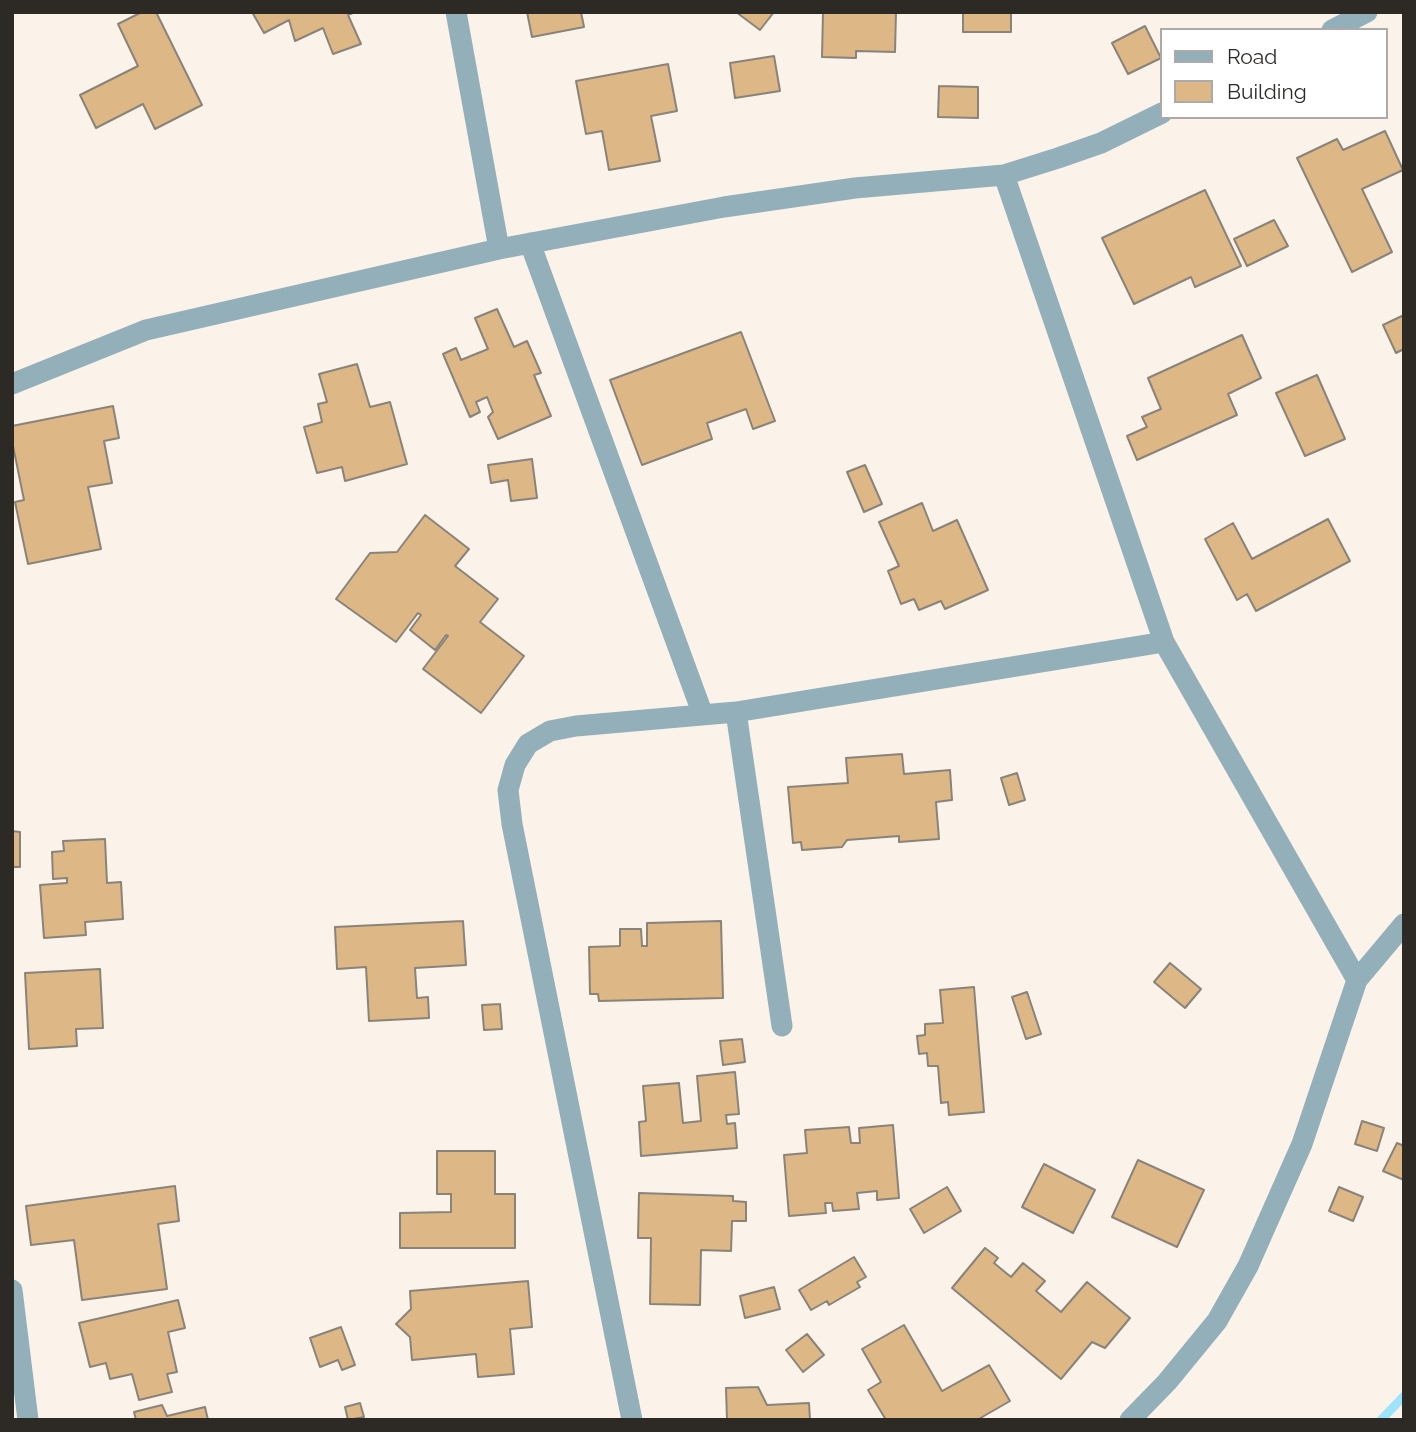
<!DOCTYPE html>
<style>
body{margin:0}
#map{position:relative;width:1416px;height:1432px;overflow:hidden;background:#fbf3e9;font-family:Raleway,sans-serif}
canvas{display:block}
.frame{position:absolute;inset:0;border:14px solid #2d2a26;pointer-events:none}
.legend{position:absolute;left:1160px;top:28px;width:228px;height:91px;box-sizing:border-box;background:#fff;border:2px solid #abaaa8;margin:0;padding:9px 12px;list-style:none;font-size:21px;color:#2d2a26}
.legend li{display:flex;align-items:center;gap:14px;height:35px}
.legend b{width:35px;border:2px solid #abaaa8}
</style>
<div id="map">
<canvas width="1416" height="1432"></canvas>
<div class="frame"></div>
<ul class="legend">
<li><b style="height:9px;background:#93afba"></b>Road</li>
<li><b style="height:19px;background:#ddb886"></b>Building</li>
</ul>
</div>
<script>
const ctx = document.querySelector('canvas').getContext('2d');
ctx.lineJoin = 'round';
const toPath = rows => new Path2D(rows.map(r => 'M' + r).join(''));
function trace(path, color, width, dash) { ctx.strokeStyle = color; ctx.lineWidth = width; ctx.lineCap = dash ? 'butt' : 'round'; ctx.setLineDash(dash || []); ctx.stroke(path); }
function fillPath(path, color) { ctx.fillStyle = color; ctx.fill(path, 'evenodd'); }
trace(toPath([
 [1381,1420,1404,1396]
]), '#9de3fc', 9);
const building = toPath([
 [142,12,156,12,202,105,155,129,143,104,96,128,80,95,138,66,118,24,142,12],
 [252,12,355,12,348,15,361,44,333,54,323,28,295,41,289,20,264,33,252,12],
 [527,12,581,12,584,27,532,37,527,12],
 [736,12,774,12,760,30,736,12],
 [823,12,896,12,895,52,856,51,856,58,822,57,823,12],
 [963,12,1011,12,1011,32,963,32,963,12],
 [1145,26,1161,58,1128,74,1112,43,1145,26],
 [774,56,780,91,735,98,730,63,774,56],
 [668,64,677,111,651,116,660,161,609,170,602,131,586,134,576,81,668,64],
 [939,86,978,87,978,118,938,117,939,86],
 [1385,131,1403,170,1362,189,1392,252,1352,272,1297,158,1337,139,1343,150,1385,131],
 [1205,190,1241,266,1195,287,1191,277,1134,304,1102,238,1205,190],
 [1274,220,1288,246,1247,266,1234,239,1274,220],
 [497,309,514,347,527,341,541,373,534,375,551,416,498,439,488,417,493,412,487,397,476,402,480,412,470,417,443,354,456,348,461,360,488,349,475,318,497,309],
 [1404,315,1404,349,1396,353,1383,325,1404,315],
 [741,332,775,421,753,429,746,409,707,423,712,439,642,465,610,380,741,332],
 [1242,335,1261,378,1228,394,1237,415,1137,460,1127,436,1147,427,1142,417,1161,409,1148,378,1242,335],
 [357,364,370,407,390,402,407,464,345,481,342,467,317,473,304,427,322,422,318,404,327,402,319,374,357,364],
 [1317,375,1345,439,1305,456,1276,393,1317,375],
 [113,406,119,438,104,441,112,483,88,487,101,549,28,564,15,502,24,500,12,441,12,426,113,406],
 [532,459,537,498,511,501,508,480,491,483,488,465,532,459],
 [865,465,882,504,864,512,847,472,865,465],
 [922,503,933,531,957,520,988,590,945,609,941,601,919,610,914,599,901,604,888,571,899,566,879,522,922,503],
 [425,515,469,549,455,566,498,599,480,622,524,656,481,713,423,669,448,636,446,635,435,650,410,630,421,615,418,613,396,642,336,599,370,553,397,552,425,515],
 [1328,519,1350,561,1256,611,1247,594,1237,600,1205,539,1233,523,1252,559,1328,519],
 [902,754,904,774,950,770,952,800,936,802,939,839,899,842,899,836,847,840,842,847,802,850,801,842,793,843,788,787,848,783,846,758,902,754],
 [1017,773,1025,800,1009,805,1001,778,1017,773],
 [12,831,20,832,20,867,12,867,12,831],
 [105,839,107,883,121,882,123,919,85,922,86,935,44,938,40,885,67,883,67,878,53,879,52,852,64,851,63,841,105,839],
 [463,921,466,965,415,968,417,998,428,997,429,1018,369,1021,366,967,337,969,335,927,463,921],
 [721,921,723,998,599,1001,598,994,590,994,589,947,620,946,620,929,641,929,642,946,647,946,647,923,721,921],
 [1170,963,1201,989,1185,1008,1154,982,1170,963],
 [100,969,103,1028,76,1029,77,1046,29,1049,25,973,100,969],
 [974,987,984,1112,949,1115,948,1102,941,1103,938,1066,928,1066,927,1053,919,1054,917,1036,925,1035,925,1024,943,1023,940,990,974,987],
 [1027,992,1041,1034,1026,1039,1012,997,1027,992],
 [500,1004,502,1029,484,1030,482,1005,500,1004],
 [742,1039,745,1062,723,1065,720,1041,742,1039],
 [735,1072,739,1114,726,1115,727,1124,735,1123,737,1148,641,1156,639,1122,646,1121,643,1086,679,1083,683,1123,701,1121,697,1076,735,1072],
 [1362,1121,1384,1128,1377,1151,1355,1144,1362,1121],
 [893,1125,899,1198,877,1200,877,1191,857,1193,859,1209,833,1211,832,1203,825,1203,826,1213,789,1216,784,1155,807,1153,805,1130,849,1127,851,1143,860,1143,859,1128,893,1125],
 [1397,1143,1404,1146,1404,1180,1383,1171,1397,1143],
 [437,1151,495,1151,495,1194,515,1194,515,1248,400,1248,400,1213,451,1212,451,1194,437,1194,437,1151],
 [1138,1160,1204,1190,1177,1247,1112,1217,1138,1160],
 [1044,1164,1095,1190,1073,1233,1022,1207,1044,1164],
 [175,1186,179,1221,158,1224,167,1289,82,1300,74,1240,31,1245,26,1206,175,1186],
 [947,1187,961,1211,924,1233,910,1209,947,1187],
 [1339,1187,1363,1197,1353,1221,1329,1211,1339,1187],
 [639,1193,733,1196,733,1201,746,1202,746,1221,732,1221,731,1251,701,1250,700,1305,650,1304,651,1238,638,1238,639,1193],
 [985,1248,998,1258,994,1263,1011,1277,1023,1263,1045,1281,1036,1291,1061,1312,1087,1282,1130,1318,1105,1348,1092,1342,1061,1379,952,1288,985,1248],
 [854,1257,866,1277,857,1282,860,1287,829,1305,827,1301,811,1310,799,1290,854,1257],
 [528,1281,532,1327,510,1329,514,1374,478,1377,476,1354,412,1360,410,1337,396,1324,411,1309,410,1291,528,1281],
 [774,1287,780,1309,745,1318,740,1296,774,1287],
 [178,1300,185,1328,168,1332,177,1372,167,1374,172,1392,139,1400,132,1374,110,1379,106,1363,90,1367,79,1323,178,1300],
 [904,1325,942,1391,989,1365,1010,1401,977,1420,886,1420,868,1390,881,1382,862,1349,904,1325],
 [341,1327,355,1365,342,1370,338,1360,320,1367,310,1338,341,1327],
 [807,1334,824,1355,803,1372,786,1350,807,1334],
 [758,1387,767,1405,809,1403,810,1420,727,1420,726,1388,758,1387],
 [360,1403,364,1417,348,1420,345,1407,360,1403],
 [162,1405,167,1416,205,1407,208,1420,136,1420,134,1412,162,1405]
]);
fillPath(building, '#ddb886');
trace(building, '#8a837a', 2);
trace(toPath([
 [456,12,499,249],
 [1332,30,1367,12],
 [1004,175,1164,642,1357,980],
 [530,243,703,715],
 [12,384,146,330,499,249,724,207,855,188,1004,175,1058,158,1101,143,1162,113],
 [736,712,782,1026],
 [12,1290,28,1420],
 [632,1420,512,824,508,790,515,765,528,744,550,731,576,726,736,712,1164,642],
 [1130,1420,1167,1382,1217,1321,1248,1266,1302,1144,1357,980,1404,924]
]), '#93afba', 21);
</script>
